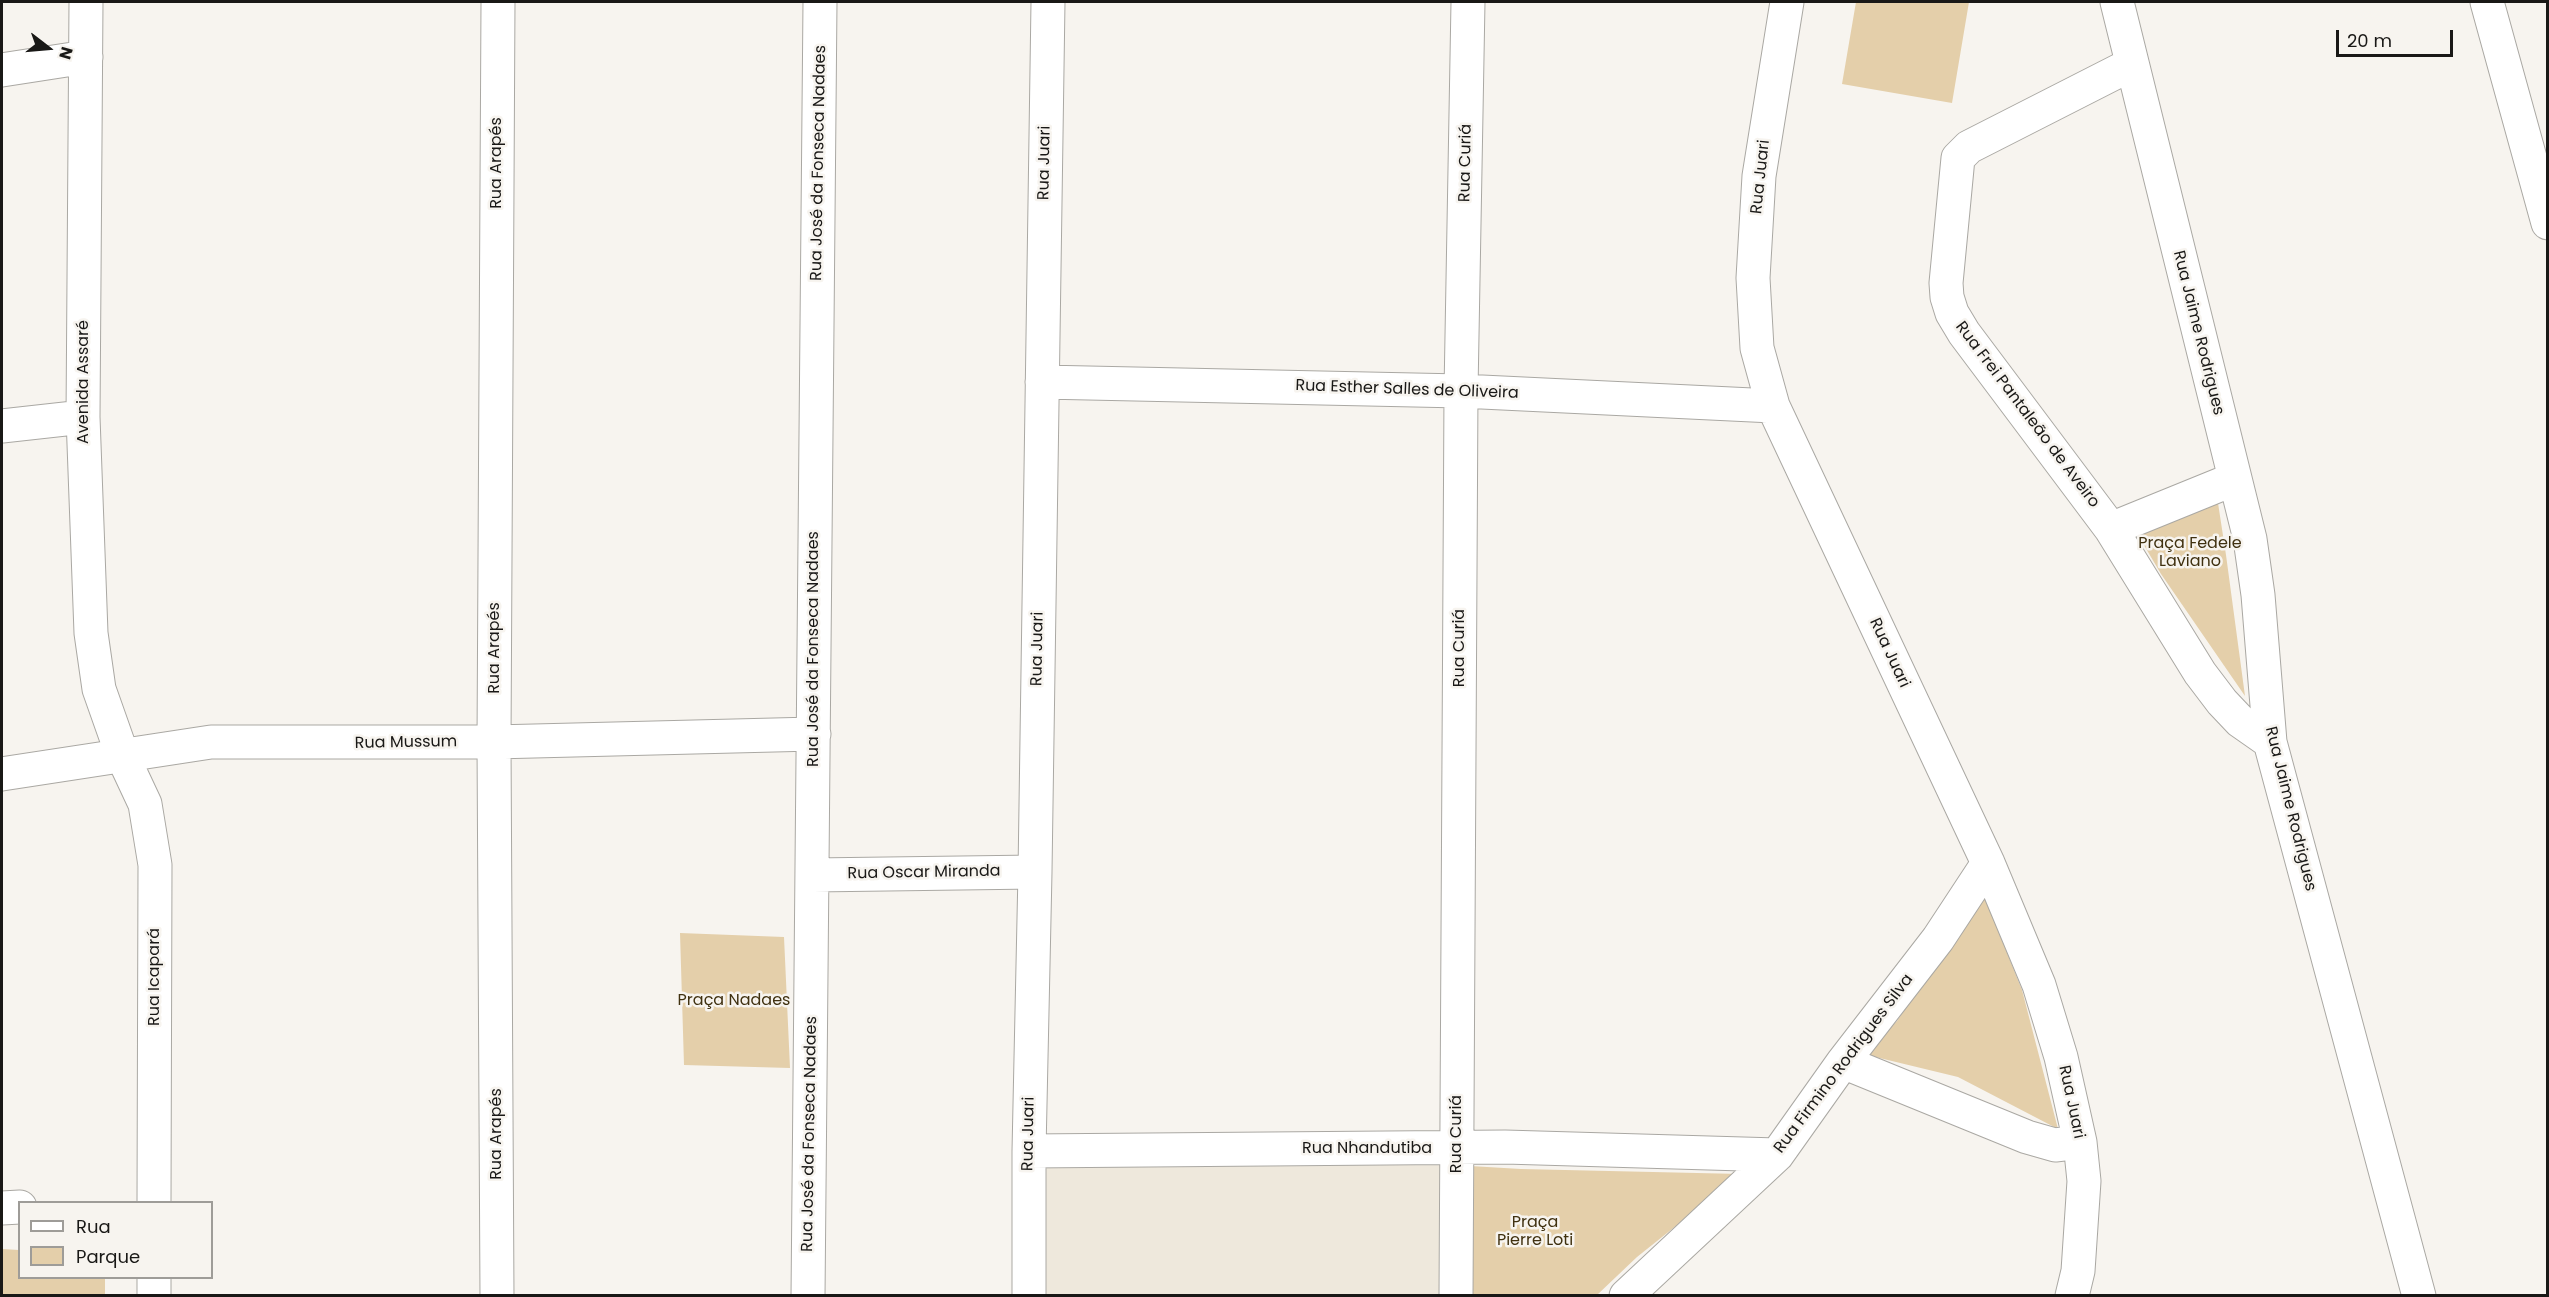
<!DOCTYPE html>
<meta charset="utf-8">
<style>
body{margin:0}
#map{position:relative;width:2549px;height:1297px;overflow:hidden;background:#f7f4ef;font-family:Poppins,sans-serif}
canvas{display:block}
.frame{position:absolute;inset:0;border:3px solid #191816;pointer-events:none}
.legend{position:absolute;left:18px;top:1201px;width:195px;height:78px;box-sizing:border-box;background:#f7f4ef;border:2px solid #9e9c98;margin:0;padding:8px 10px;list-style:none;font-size:18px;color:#191816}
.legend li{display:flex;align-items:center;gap:12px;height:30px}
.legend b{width:30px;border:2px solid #9e9c98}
.north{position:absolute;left:18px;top:18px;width:60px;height:60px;-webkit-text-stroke:4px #f7f4ef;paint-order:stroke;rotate:106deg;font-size:16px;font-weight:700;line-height:24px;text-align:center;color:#191816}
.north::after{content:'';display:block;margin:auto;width:21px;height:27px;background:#191816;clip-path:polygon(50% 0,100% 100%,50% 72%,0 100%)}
.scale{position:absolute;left:2336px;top:30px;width:117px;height:27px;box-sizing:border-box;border:3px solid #191816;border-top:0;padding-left:8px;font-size:18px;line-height:21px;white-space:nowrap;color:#191816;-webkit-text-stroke:4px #f7f4ef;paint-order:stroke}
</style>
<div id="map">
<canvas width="2549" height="1297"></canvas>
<div class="frame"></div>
<ul class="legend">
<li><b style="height:8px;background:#fff"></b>Rua</li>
<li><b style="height:16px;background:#e4cfaa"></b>Parque</li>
</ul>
<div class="north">N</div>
<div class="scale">20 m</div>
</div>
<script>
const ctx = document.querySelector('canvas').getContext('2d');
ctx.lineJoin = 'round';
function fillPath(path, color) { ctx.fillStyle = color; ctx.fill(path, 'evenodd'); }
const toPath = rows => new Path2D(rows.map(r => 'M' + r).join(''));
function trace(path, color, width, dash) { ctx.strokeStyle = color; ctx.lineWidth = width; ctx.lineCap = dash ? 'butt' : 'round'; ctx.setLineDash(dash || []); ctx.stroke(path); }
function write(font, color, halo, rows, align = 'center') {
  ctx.font = font + ' Poppins,sans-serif'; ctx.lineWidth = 5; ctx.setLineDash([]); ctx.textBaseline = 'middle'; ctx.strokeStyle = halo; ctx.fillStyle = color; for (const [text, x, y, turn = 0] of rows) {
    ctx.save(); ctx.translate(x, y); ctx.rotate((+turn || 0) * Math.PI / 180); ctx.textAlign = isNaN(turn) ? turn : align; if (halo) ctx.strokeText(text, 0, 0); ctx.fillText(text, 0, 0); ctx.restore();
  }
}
fillPath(toPath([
 [1443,1160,1439,1295,1041,1296,1043,1166]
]), '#eee8dc');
fillPath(toPath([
 [1856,2,1969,2,1952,103,1842,84],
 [2218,503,2226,555,2245,696,2161,574,2138,535],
 [1983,893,2022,990,2058,1129,1958,1077,1863,1054,1897,1021],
 [680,933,784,937,790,1068,684,1065],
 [1470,1166,1521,1169,1741,1174,1637,1257,1597,1295,1471,1296],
 [2,1249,19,1250,20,1278,105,1278,105,1295,2,1295]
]), '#e4cfaa');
const street = toPath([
 [86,2,83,417,91,633,99,689,123,757,145,804,155,865,154,1202],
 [1787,2,1759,176,1753,278,1757,348,1773,406,1988,863,2039,985,2061,1057,2080,1142,2084,1181,2078,1271,2072,1296],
 [2117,2,2250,539,2258,595,2270,742,2419,1296],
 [2487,2,2548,223],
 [2132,64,1969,147,1958,158,1946,283,1947,297,1952,313,1964,333,2111,529,2200,673,2222,702,2240,721,2270,742],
 [2,70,86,57],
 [1042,382,1461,391,1773,406],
 [2,426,83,417],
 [2111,529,2234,479],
 [2,774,211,742,494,742,814,734],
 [813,875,1035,872],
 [1843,1062,2027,1137,2055,1145,2080,1142],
 [1029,1151,1505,1147,1777,1155],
 [2,1208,20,1207],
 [154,1278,154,1296],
 [497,1296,494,742,498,2],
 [808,1296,820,2],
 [1029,1296,1029,1151,1035,872,1048,2],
 [1456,1296,1461,391,1468,2],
 [1626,1296,1777,1155,1843,1062,1938,939,1988,863]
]);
trace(street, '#aaa8a3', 35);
trace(street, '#fff', 33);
write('16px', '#191816', '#f7f4ef', [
 ["Rua Arapés",497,163,-90],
 ["Rua José da Fonseca Nadaes",819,163,-89],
 ["Rua Juari",1045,163,-89],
 ["Rua Curiá",1466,163,-89],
 ["Rua Juari",1761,177,-84],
 ["Rua Jaime Rodrigues",2198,333,76],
 ["Avenida Assaré",84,382,-90],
 ["Rua Esther Salles de Oliveira",1407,390,2],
 ["Rua Frei Pantaleão de Aveiro",2027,415,53],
 ["Rua Arapés",495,648,-90],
 ["Rua Curiá",1460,648,-90],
 ["Rua José da Fonseca Nadaes",814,649,-90],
 ["Rua Juari",1038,649,-89],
 ["Rua Juari",1889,653,65],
 ["Rua Mussum",406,743,-1],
 ["Rua Jaime Rodrigues",2290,809,76],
 ["Rua Oscar Miranda",924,873,-1],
 ["Rua Icapará",155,977,-90],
 ["Rua Firmino Rodrigues Silva",1844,1064,-53],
 ["Rua Juari",2071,1102,78],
 ["Rua Arapés",497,1134,-90],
 ["Rua José da Fonseca Nadaes",810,1134,-89],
 ["Rua Juari",1029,1134,-89],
 ["Rua Curiá",1457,1134,-90],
 ["Rua Nhandutiba",1367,1149]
]);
write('16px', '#403110', '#f7f4ef', [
 ["Praça Fedele",2190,544],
 ["Laviano",2190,562],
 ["Praça Nadaes",734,1001],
 ["Praça",1535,1223],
 ["Pierre Loti",1535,1241]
]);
</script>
